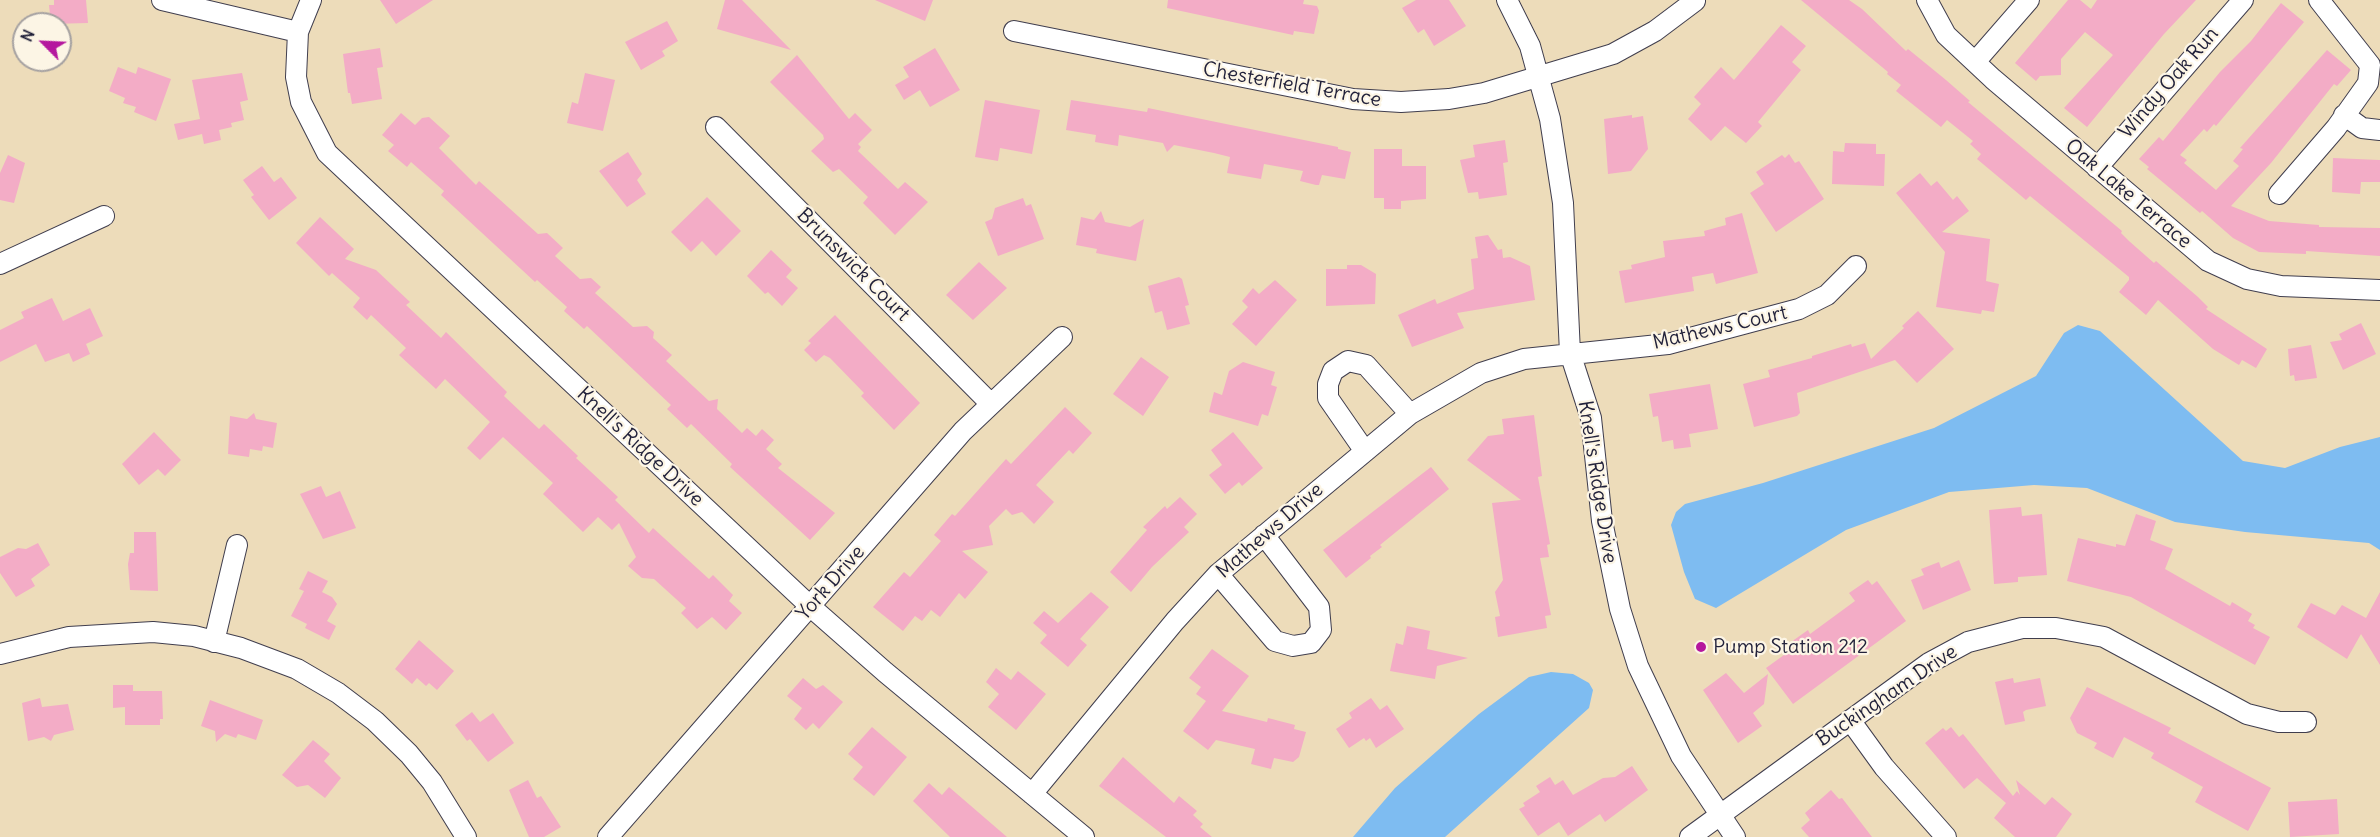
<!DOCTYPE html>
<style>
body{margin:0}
#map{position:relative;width:2380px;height:837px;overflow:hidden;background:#eddcba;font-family:Delius,sans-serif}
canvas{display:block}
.north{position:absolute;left:12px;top:12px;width:60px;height:60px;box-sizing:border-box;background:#fcf5e5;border:2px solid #a5a1a1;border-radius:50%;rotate:294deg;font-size:16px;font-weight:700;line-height:24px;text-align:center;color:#22223b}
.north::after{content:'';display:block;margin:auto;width:21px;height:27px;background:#b5179e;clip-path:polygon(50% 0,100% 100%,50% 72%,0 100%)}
</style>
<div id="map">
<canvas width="2380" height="837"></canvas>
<div class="north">N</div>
</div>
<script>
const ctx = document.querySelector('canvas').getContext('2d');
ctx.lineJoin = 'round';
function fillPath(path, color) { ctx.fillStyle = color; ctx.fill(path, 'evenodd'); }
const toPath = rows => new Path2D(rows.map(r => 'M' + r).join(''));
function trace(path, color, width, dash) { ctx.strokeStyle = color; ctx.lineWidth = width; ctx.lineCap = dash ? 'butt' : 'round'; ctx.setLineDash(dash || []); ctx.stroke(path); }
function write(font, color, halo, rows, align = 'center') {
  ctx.font = font + ' Delius,sans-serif'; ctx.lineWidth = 4.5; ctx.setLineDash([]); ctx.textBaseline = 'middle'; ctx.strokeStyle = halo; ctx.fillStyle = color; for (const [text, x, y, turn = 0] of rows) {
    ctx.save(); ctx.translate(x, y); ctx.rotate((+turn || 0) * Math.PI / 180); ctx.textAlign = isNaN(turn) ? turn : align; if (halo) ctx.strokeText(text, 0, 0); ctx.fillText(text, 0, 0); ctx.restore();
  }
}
fillPath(toPath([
 [2078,325,2100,331,2243,461,2285,468,2340,447,2380,437,2380,550,2369,543,2245,532,2175,522,2087,488,2034,485,1949,492,1846,530,1716,608,1695,599,1684,572,1671,525,1676,512,1685,504,1763,483,1934,428,2036,376,2064,333],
 [1551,672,1573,674,1589,683,1593,690,1589,708,1445,837,1353,837,1395,788,1479,714,1529,677]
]), '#7ebcf1');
fillPath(toPath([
 [54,0,86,0,88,23,51,24,49,5,54,5],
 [380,0,433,0,396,24],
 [725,0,742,0,791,50,717,29],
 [875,0,933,0,925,21],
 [1168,0,1304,0,1303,4,1317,6,1319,11,1314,34,1294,31,1293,35,1167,8],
 [1416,0,1449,0,1466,26,1434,46,1424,29,1418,33,1402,8],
 [1801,0,1849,0,1862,9,1906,51,1908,49,1946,80,1970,101,1968,102,2122,231,2121,233,2129,241,2154,263,2156,261,2198,297,2208,307,2206,309,2267,349,2256,368,2242,360,2239,365,2213,349,2158,300,2146,315,2119,292,2129,280,2129,277,2030,196,2026,200,1977,159,1981,154,1970,144,1973,141,1947,120,1941,127,1896,91,1901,85,1887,74,1888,72],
 [2068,0,2080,0,2091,9,2097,0,2196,0,2164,34,2087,127,2064,108,2113,55,2085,32,2061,59,2061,75,2040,76,2036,81,2015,63],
 [2281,3,2304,22,2216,126,2214,124,2207,132,2204,129,2180,155,2187,160,2184,163,2216,190,2239,166,2233,161,2243,149,2240,148,2327,50,2351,70,2337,86,2334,84,2271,163,2231,206,2269,221,2319,225,2319,227,2380,228,2380,256,2306,251,2306,254,2259,252,2233,238,2202,211,2200,213,2147,169,2149,167,2139,159,2159,137,2163,141,2220,72,2251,41],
 [667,21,678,41,662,51,665,56,641,70,625,42],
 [1781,25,1806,46,1792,62,1801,70,1758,122,1762,126,1746,143,1725,126,1711,141,1688,119,1701,104,1694,97,1721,67,1734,80],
 [380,48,383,67,377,68,382,99,352,104,350,93,348,93,343,54],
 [935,48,960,90,930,107,920,90,904,100,895,85,909,77,903,67],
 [797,55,849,119,855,113,872,130,858,144,861,147,858,151,898,189,905,182,928,202,895,235,863,203,868,197,839,169,833,172,811,151,824,139,823,135,770,82],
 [118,67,136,74,138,67,171,79,156,121,134,112,136,107,123,103,125,98,109,91],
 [242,73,248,100,240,102,244,120,231,123,232,127,219,130,221,140,204,144,202,134,178,140,174,124,200,119,192,80],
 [585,73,615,80,603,131,567,123,572,102,578,104],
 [985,100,1040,110,1032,154,1000,148,998,161,975,157],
 [1071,100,1147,112,1148,108,1338,147,1338,149,1351,152,1345,179,1322,175,1319,185,1316,185,1300,181,1303,171,1264,164,1261,179,1227,173,1230,157,1214,153,1174,145,1167,152,1163,143,1119,135,1118,146,1095,142,1096,135,1066,130],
 [401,113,415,125,422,118,429,117,450,136,439,148,476,185,479,181,538,234,547,233,563,248,555,256,580,279,591,278,601,287,595,293,633,327,647,326,654,332,653,338,672,355,666,361,709,401,718,399,717,409,742,433,747,428,756,436,762,429,774,440,766,449,782,464,778,468,835,513,810,540,730,467,732,464,691,424,687,428,667,409,671,405,587,326,584,329,564,311,567,307,537,280,535,282,441,195,444,191,411,162,407,167,388,151,394,145,382,135],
 [1632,115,1632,118,1643,116,1648,149,1631,171,1608,174,1604,119],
 [1505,140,1508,162,1503,163,1507,195,1479,199,1478,192,1468,193,1460,160,1475,157,1473,145],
 [1845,143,1876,144,1876,154,1885,154,1884,186,1832,184,1833,151,1844,152],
 [1374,149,1402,149,1402,166,1426,166,1426,199,1401,201,1401,209,1384,209,1384,198,1374,198],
 [628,152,642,174,637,180,646,194,627,207,599,171],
 [1789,154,1795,163,1799,161,1824,199,1776,232,1750,193,1764,184,1756,172,1782,155,1785,158],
 [8,155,25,163,14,203,0,200,0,173],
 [2333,158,2380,160,2380,182,2361,182,2360,194,2332,192],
 [262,166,274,182,281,177,297,198,269,220,251,197,254,195,243,180],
 [1920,173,1931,186,1937,181,1953,200,1957,196,1969,211,1942,232,1990,239,1986,281,1999,284,1994,312,1982,310,1981,314,1936,307,1945,252,1896,193],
 [707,197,741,231,716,256,702,241,691,252,671,232],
 [1023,198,1026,206,1031,204,1044,239,998,256,985,222,992,219,995,208],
 [1101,211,1105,222,1130,227,1144,219,1136,261,1096,253,1097,249,1076,245,1081,217,1094,220],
 [1742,213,1758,273,1716,284,1713,273,1692,277,1694,291,1625,303,1619,271,1632,269,1631,265,1665,257,1663,241,1705,236,1704,231,1726,225,1725,218],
 [320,217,354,249,345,259,376,270,410,302,406,305,441,338,446,332,507,392,504,396,539,429,544,424,578,456,576,458,618,497,615,500,649,533,653,528,709,579,713,575,733,595,729,601,742,613,726,630,712,617,697,629,681,613,686,608,654,579,642,578,628,566,636,557,619,523,612,530,598,517,583,532,543,494,553,483,503,437,480,460,467,448,490,422,445,379,436,389,399,355,406,348,371,315,367,320,353,307,360,298,332,273,329,276,296,243],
 [1488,235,1498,250,1502,249,1503,258,1510,257,1530,266,1535,300,1457,313,1464,328,1412,347,1398,315,1435,299,1437,304,1474,289,1471,259,1478,258,1475,237],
 [771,250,792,270,786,277,798,288,782,306,768,292,765,294,747,276],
 [979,262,1007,288,973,320,946,295],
 [1347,265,1361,265,1376,274,1375,304,1326,306,1326,269,1347,269],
 [1179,277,1182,279,1189,305,1185,306,1190,324,1167,330,1162,311,1155,313,1148,286],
 [1275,280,1297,300,1256,346,1232,324,1248,307,1242,301,1253,288,1259,294],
 [52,298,63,321,90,308,103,336,86,344,90,354,73,362,69,353,45,362,36,344,0,362,0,330,24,318,21,312],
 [1918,311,1954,349,1917,383,1895,360,1797,393,1800,413,1797,416,1754,427,1743,384,1770,377,1768,370,1812,358,1812,356,1851,344,1852,347,1865,343,1871,359,1904,328,1902,326],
 [835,315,920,403,894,430,861,396,864,393,830,358,824,355,816,362,804,350,811,343,808,341],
 [2361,323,2376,354,2343,370,2330,342,2342,340,2339,334],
 [2311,345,2317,378,2295,381,2294,375,2290,376,2288,349],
 [1141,357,1169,377,1143,416,1113,394],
 [1243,362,1275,372,1271,385,1277,387,1268,416,1262,414,1258,426,1209,412,1214,392,1222,395,1229,371],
 [1710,384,1718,429,1689,434,1691,447,1674,449,1673,440,1662,442,1658,416,1653,417,1649,394],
 [1065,407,1092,433,1073,454,1069,450,1036,485,1054,502,1034,524,1022,512,1012,515,1006,509,989,526,993,545,962,551,988,572,965,599,959,593,940,617,931,610,922,621,915,616,903,631,873,607,904,572,910,577,941,541,934,535,952,514,955,516,1006,459,1011,464],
 [254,413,256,419,277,423,273,448,263,446,262,451,250,449,249,457,228,454,230,416,247,419],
 [1534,415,1542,476,1538,477,1550,544,1547,545,1549,557,1540,558,1551,615,1545,616,1547,628,1498,637,1495,617,1500,616,1495,592,1503,580,1492,503,1521,500,1467,460,1488,436,1504,434,1502,419],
 [154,432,181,460,165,476,158,469,139,485,122,464],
 [1233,432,1263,468,1242,486,1239,482,1225,494,1209,475,1222,465,1211,450],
 [1431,467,1449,489,1380,545,1382,547,1370,556,1371,558,1346,578,1323,550],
 [321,486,326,497,340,491,356,528,323,539,300,494],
 [1180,497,1197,514,1184,527,1189,532,1152,567,1131,592,1110,572,1147,530,1143,527,1165,506,1167,509],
 [2021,507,2022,516,2042,514,2047,575,2018,577,2018,582,1994,584,1989,510],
 [2136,514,2156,521,2150,540,2173,549,2165,569,2230,606,2232,602,2252,614,2248,621,2255,625,2253,628,2270,637,2255,665,2131,597,2067,581,2078,538,2116,547,2116,544,2125,546],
 [134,532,156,532,158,591,130,590,128,564,130,553,134,553],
 [38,543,50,565,31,579,35,586,16,597,0,573,0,557,18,548,26,549],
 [1959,560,1971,590,1923,610,1911,580,1924,575,1921,569,1939,562,1941,568],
 [308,571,328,581,322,592,332,597,337,604,327,621,336,626,329,640,305,628,307,624,291,616,304,591,299,589],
 [1868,580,1872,585,1877,581,1906,621,1793,704,1766,668,1795,647,1791,642,1808,630,1810,634,1855,601,1849,593],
 [1091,592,1109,607,1080,639,1087,645,1068,667,1040,643,1047,635,1033,623,1044,611,1058,623],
 [2380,592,2380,665,2361,634,2347,659,2297,627,2311,603,2335,615,2342,605,2366,618],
 [1407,626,1430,631,1427,649,1468,658,1437,666,1435,679,1390,671,1396,643,1403,645],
 [419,640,454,671,437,690,429,683,426,686,417,678,412,684,395,669],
 [1212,649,1249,676,1222,711,1267,722,1268,718,1295,725,1294,729,1306,732,1299,757,1293,762,1274,758,1271,769,1251,764,1255,749,1216,740,1208,750,1183,731,1206,701,1196,694,1201,687,1189,678],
 [996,668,1011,680,1018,671,1046,694,1016,730,988,707,999,694,986,682],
 [1726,673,1744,693,1768,674,1764,704,1753,713,1762,726,1738,743,1703,690],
 [803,678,816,689,823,685,843,702,819,729,813,723,806,730,794,719,802,708,787,696],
 [2013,678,2014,683,2040,678,2046,706,2026,710,2023,712,2025,721,2005,725,1995,682],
 [113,685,133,685,133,691,162,691,163,719,160,719,160,725,125,725,125,707,113,708],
 [2087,687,2155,720,2171,728,2168,733,2271,788,2248,831,2195,802,2203,787,2151,758,2154,753,2124,737,2113,758,2094,748,2097,743,2077,733,2070,718],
 [40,698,42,707,68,704,74,730,54,735,51,741,44,737,28,741,22,703],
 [1371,698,1380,710,1387,705,1404,729,1376,748,1370,738,1366,741,1364,738,1349,748,1336,729,1352,718,1349,713],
 [210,700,263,720,256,740,238,734,236,738,225,734,216,742,215,731,201,726],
 [472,712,480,722,493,713,514,743,488,762,470,739,467,741,455,725],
 [872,727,907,757,874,796,853,779,863,767,848,754],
 [1951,727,1959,737,1963,734,2013,796,2017,791,2020,795,2016,780,2045,805,2052,797,2072,814,2056,837,2015,837,1994,818,2006,803,1977,778,1964,789,1925,743,1943,728,1946,731],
 [313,740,330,754,324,761,341,778,325,798,308,785,297,787,282,775],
 [1123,757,1174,803,1179,796,1197,811,1193,815,1203,824,1200,827,1212,837,1166,837,1099,786],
 [1632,766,1648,790,1605,822,1600,814,1568,836,1559,822,1538,836,1519,809,1525,806,1523,803,1540,792,1536,786,1550,777,1555,785,1563,780,1573,795,1603,778,1615,777],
 [528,780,537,798,541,796,561,827,544,837,529,837,509,790],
 [929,783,942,795,949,787,1007,837,950,837,913,801],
 [1831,790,1839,799,1842,798,1872,837,1809,837,1801,828,1810,820,1805,813],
 [2337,799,2339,834,2290,837,2288,802]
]), '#f3acc6');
const street = toPath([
 [162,0,298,32],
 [311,0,298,32,296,77,301,102,327,153,811,607,885,672,1084,837],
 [1507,0,1530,46,1550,119,1563,203,1570,353,1591,418,1602,521,1620,609,1638,666,1681,756,1735,837],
 [1927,0,1946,35,1993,79,2208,261,2247,279,2281,286,2380,290],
 [1014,31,1353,99,1401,102,1449,99,1484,93,1613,54,1655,31,1695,1],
 [1975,62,2029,0],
 [2344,115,2362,128,2380,130],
 [716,127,991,404],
 [2097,168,2243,0],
 [2279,194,2336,128,2368,83,2370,65,2319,0],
 [0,264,104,216],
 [1364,450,1328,398,1328,384,1333,371,1348,361,1366,365,1410,414],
 [1218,574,1275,641,1293,646,1311,643,1321,630,1319,607,1264,535],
 [214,642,237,545],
 [0,654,69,637,153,632,194,636,241,648,297,669,338,693,375,721,409,754,432,782,466,837],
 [1850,720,1884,767,1946,837],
 [1032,794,1175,621,1218,574,1410,414,1481,373,1524,359,1668,344,1799,309,1827,295,1856,266],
 [608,837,963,431,1062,337],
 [1690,837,1929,663,1968,642,2022,628,2056,628,2104,637,2247,714,2279,722,2306,722]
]);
trace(street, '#403e4e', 22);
trace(street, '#fff', 20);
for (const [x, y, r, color] of [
 [1701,647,6,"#b5179e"]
]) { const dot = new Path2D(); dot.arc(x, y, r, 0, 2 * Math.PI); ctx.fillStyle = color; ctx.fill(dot); trace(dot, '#fcf5e5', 2); }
write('20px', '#22223b', '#fcf5e5', [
 ["Windy Oak Run",2169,83,-49],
 ["Chesterfield Terrace",1292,85,10],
 ["Oak Lake Terrace",2128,194,40],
 ["Brunswick Court",853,265,45],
 ["Mathews Court",1720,328,-13],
 ["Knell's Ridge Drive",640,447,43],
 ["Knell's Ridge Drive",1597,482,81],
 ["Mathews Drive",1270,531,-41],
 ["York Drive",831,583,-49],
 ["Buckingham Drive",1887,696,-34]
]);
write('20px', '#22223b', '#fcf5e5', [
 ["Pump Station 212",1713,647]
], 'left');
</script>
